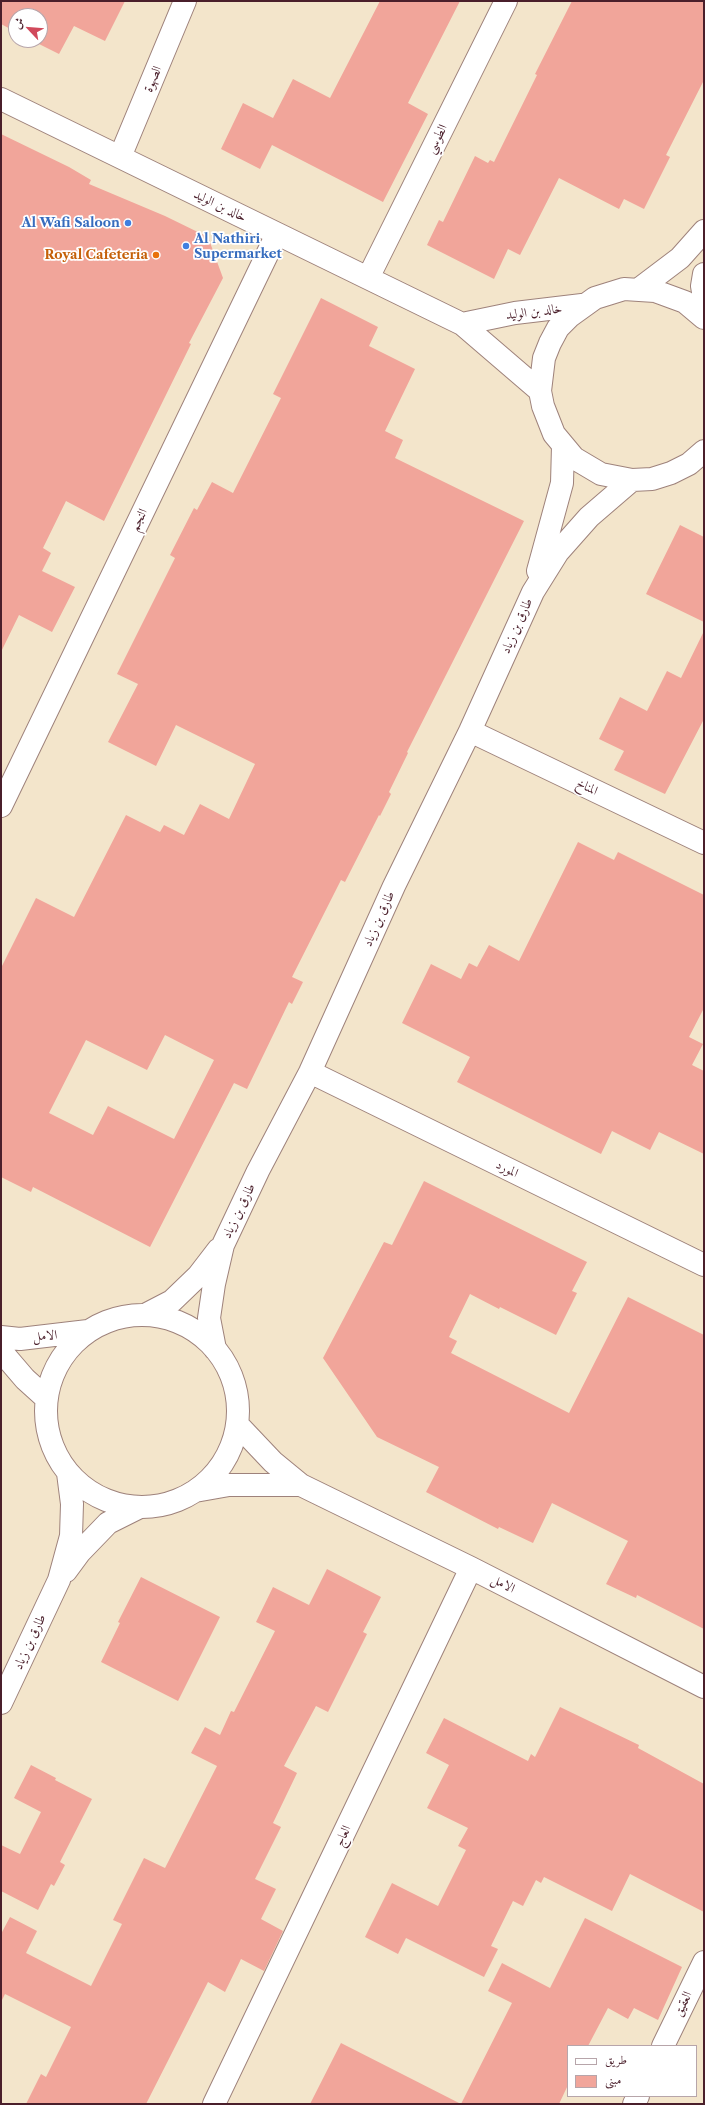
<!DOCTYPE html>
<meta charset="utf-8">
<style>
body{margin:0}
#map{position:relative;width:705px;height:2105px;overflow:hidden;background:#f3e5cb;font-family:"Libre Caslon Text",Amiri,serif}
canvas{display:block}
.frame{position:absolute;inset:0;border:2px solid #4a1f2b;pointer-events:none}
.legend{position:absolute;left:567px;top:2045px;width:130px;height:52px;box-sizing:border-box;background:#fff;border:1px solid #b7a5aa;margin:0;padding:5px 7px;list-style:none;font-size:12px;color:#4a1f2b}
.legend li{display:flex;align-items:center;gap:8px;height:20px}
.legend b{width:20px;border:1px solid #b7a5aa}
.north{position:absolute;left:8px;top:8px;width:40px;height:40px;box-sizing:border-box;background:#fff;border:1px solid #b7a5aa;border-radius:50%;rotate:296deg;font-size:11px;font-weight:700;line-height:16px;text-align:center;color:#4a1f2b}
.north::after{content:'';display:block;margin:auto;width:14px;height:18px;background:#d1495b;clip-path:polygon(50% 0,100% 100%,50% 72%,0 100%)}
</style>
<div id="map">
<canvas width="705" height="2105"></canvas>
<div class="frame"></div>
<ul class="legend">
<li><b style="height:5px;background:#fff"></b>طريق</li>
<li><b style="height:11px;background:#f1a59a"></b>مبنى</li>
</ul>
<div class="north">ش</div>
</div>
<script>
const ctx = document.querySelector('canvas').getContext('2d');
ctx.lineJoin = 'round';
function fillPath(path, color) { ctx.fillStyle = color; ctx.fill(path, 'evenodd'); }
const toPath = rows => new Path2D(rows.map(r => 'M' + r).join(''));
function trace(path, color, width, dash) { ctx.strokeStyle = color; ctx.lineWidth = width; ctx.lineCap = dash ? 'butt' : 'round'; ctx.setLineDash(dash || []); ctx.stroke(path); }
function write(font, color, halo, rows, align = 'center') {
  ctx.font = font + ' "Libre Caslon Text",Amiri,serif'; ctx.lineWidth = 3.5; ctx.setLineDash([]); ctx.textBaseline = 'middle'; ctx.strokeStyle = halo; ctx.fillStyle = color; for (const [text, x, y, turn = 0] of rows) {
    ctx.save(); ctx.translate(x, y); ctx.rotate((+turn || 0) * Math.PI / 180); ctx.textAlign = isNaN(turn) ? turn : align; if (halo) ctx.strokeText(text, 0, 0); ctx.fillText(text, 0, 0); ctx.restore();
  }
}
fillPath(toPath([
 [1,1,125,1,105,41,74,26,59,54,31,40,40,40,40,16,16,16,16,32,1,24],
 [380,1,460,1,408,103,428,114,383,202,272,145,260,169,221,149,243,103,273,118,293,79,330,98],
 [572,1,704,1,704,80,666,155,670,157,644,209,624,199,619,209,559,178,520,255,508,249,494,279,427,245,439,220,443,222,475,156,488,163,490,160,494,162,537,75,535,74],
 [1,134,69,167,91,180,89,184,165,216,208,237,223,278,189,343,191,344,104,521,66,501,43,548,51,553,42,571,75,587,52,632,19,615,1,652],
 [321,298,378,327,369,346,415,369,385,431,403,440,395,458,524,521,407,752,408,753,389,792,391,794,380,816,379,815,345,882,341,880,292,977,303,982,292,1004,289,1002,247,1089,234,1083,150,1247,33,1187,31,1192,1,1177,1,968,36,898,74,917,126,815,160,832,164,825,184,835,200,804,229,819,255,764,176,725,156,766,108,742,138,684,117,674,175,558,170,555,194,508,197,510,212,482,233,493,281,398,273,394],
 [165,1035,214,1060,174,1139,108,1106,93,1135,49,1113,86,1040,147,1070],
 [680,525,704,537,704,622,646,594],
 [704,631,704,719,665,794,614,770,624,751,599,739,620,697,647,711,667,671,681,678],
 [578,842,614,860,618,852,704,895,704,1008,689,1037,703,1044,692,1065,704,1071,704,1154,659,1132,650,1150,612,1131,601,1154,457,1082,470,1057,402,1023,431,964,461,979,469,963,477,967,489,945,519,961],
 [424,1181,587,1262,572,1291,577,1293,556,1335,500,1307,499,1309,470,1294,449,1337,457,1341,451,1353,569,1413,628,1297,704,1335,704,1629,637,1595,636,1598,606,1584,628,1541,552,1503,533,1543,499,1527,498,1529,426,1492,439,1467,377,1437,323,1358,384,1242,392,1245],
 [327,1569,381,1597,363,1632,367,1634,328,1712,316,1706,284,1766,297,1773,273,1823,281,1827,255,1879,276,1889,261,1919,283,1931,264,1971,241,1959,225,1992,208,1982,146,2104,26,2104,41,2074,46,2077,71,2027,5,1994,1,2002,1,1934,10,1917,37,1931,26,1953,91,1986,122,1924,113,1920,144,1858,165,1868,217,1766,191,1753,205,1727,220,1735,231,1711,234,1712,275,1631,256,1622,273,1587,309,1605],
 [141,1577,220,1617,178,1701,101,1662,120,1623,118,1622],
 [560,1707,639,1745,638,1748,704,1784,704,1912,630,1874,612,1911,544,1877,541,1883,536,1880,523,1906,513,1901,491,1946,498,1949,484,1977,406,1938,398,1954,365,1937,392,1883,438,1906,466,1850,458,1846,468,1828,427,1808,449,1765,426,1753,444,1718,528,1761,531,1754,535,1757],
 [31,1765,56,1778,55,1780,92,1799,60,1862,65,1865,54,1886,51,1884,38,1910,1,1891,1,1845,20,1854,41,1812,14,1798],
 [585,1918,682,1967,658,2020,634,2008,628,2019,608,2008,588,2046,568,2046,568,2085,559,2104,310,2104,341,2043,461,2104,512,2003,488,1991,502,1963,550,1988]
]), '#f1a59a');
const minor = toPath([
 [1,99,462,324,540,391],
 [120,157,185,1],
 [704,274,702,286,704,298],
 [368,278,506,1],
 [639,289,680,258,704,231],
 [704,318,685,302,655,291,624,289,595,298,570,316,558,328,550,343,544,358,540,391,543,406,554,434,574,458,601,474,632,480,652,479,671,473,689,464,704,451],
 [462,324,515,313,582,305],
 [538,571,562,483,563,446],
 [470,731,704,843],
 [1,806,277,234],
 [310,1072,704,1265],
 [145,1315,172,1301,198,1276,218,1250],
 '46 1411a96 96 0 1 1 192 0a96 96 0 1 1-192 0Z',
 [1,1337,20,1339,88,1331],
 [215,1349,209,1318,214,1284,223,1245,258,1171,310,1072,394,886,470,731,533,592,558,552,589,517,632,480],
 [1,1351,25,1379,46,1398],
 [237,1424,273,1462,301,1485,471,1568,704,1687],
 [195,1491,229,1485,301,1485],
 [66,1571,80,1552,108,1523,138,1508],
 [1,1703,59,1580,71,1536,72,1504,68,1473],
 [663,2046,704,1962],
 [214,2104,471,1568],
 [634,2104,638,2096]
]);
trace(minor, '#9e827b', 24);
trace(minor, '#fff', 22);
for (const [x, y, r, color] of [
 [128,223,4,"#3f7fe0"],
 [186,246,4,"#3f7fe0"],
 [156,255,4,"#e8710a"]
]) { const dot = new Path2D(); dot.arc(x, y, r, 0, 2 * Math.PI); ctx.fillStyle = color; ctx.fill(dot); trace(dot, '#fff', 1.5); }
write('13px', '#4a1f2b', '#fff', [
 ["الصهوة",153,79,-67],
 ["الطوسي",437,139,-63],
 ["خالد بن الوليد",220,206,26],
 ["خالد بن الوليد",534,312,-7],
 ["النجم",139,520,-64],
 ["طارق بن زياد",517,626,-66],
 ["المناخ",587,787,26],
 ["طارق بن زياد",379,919,-66],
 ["المورد",507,1169,26],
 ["طارق بن زياد",239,1211,-64],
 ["الامل",45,1336,-5],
 ["الامل",503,1584,27],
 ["طارق بن زياد",30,1642,-65],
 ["العاج",343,1836,-64],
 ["العقيق",683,2004,-64]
]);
write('bold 13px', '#366cbe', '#fff', [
 ["Al Wafi Saloon",120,223],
 ["Al Nathiri",194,239,"left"],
 ["Supermarket",194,254,"left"]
], 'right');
write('bold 13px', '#c56008', '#fff', [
 ["Royal Cafeteria",148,255]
], 'right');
</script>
